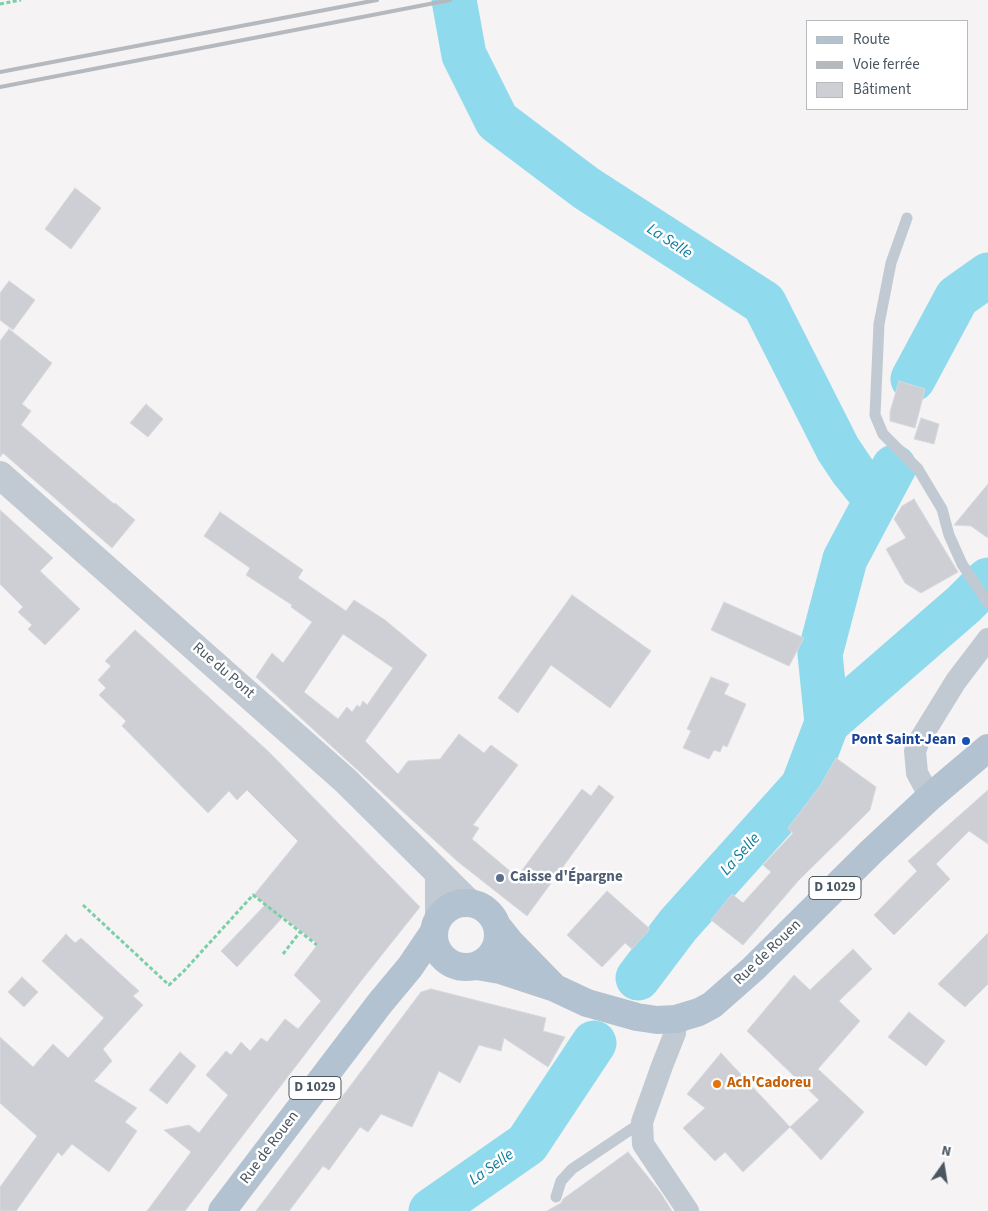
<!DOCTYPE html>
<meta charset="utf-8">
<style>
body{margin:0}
#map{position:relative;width:988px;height:1211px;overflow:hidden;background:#f5f3f3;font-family:"Source Sans 3",sans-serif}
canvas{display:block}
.legend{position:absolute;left:806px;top:20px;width:162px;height:90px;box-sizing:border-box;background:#fff;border:1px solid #b7bbc0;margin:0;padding:6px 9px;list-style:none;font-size:15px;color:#4a5661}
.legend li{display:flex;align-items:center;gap:10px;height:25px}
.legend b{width:25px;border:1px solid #b7bbc0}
.north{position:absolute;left:918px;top:1141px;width:50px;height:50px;-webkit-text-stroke:4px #fff;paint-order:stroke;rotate:13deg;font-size:14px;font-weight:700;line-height:20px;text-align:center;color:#4a5661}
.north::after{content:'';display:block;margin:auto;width:18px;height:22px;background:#4a5661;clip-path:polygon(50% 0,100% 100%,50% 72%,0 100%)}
</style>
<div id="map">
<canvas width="988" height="1211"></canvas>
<ul class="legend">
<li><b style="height:6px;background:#b3c2d1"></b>Route</li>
<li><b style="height:6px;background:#b5b8bd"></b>Voie ferrée</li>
<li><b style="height:14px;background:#cdcfd5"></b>Bâtiment</li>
</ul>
<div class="north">N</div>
</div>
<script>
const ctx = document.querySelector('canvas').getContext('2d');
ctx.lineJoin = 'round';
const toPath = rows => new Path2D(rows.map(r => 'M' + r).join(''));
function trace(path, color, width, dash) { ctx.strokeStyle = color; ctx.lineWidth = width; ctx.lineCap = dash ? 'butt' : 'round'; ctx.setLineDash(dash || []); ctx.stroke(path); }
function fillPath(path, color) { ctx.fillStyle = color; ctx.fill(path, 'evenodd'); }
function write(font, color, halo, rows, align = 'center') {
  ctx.font = font + ' "Source Sans 3",sans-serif'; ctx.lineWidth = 5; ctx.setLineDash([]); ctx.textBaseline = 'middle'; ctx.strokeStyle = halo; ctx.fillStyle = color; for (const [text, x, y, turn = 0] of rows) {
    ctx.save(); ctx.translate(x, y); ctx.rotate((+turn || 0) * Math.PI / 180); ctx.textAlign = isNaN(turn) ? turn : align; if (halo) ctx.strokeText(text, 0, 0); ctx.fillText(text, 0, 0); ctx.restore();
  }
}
trace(toPath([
 [454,0,464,55,497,121,586,188,764,303,838,449,852,470,876,500],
 [913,379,957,297,988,275],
 [827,723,820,654,845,559,894,467],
 [638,978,678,925,803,786,827,723,964,604,988,580],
 [431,1211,527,1144,594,1043]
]), '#90daee', 45);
const building = toPath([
 [75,188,101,208,71,249,45,229,75,188],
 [9,281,35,300,13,330,0,320,0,293,9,281],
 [9,329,52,363,22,404,31,411,21,425,114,504,115,503,135,520,112,548,3,453,0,457,0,341,9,329],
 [899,381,925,389,915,428,890,421,890,412,899,381],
 [146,404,163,419,148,437,130,423,146,404],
 [921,418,939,424,934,444,914,439,921,418],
 [988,484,988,538,971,526,954,525,988,484],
 [914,499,958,572,921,593,905,583,886,549,906,538,894,519,902,506,914,499],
 [0,510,53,558,40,571,80,609,45,645,28,629,32,625,18,612,23,607,0,584,0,510],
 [220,512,303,570,298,578,346,611,354,600,385,620,427,655,365,741,398,774,408,761,440,759,459,734,484,753,491,745,518,765,473,825,479,828,472,839,517,877,582,789,591,796,599,785,614,797,527,916,457,861,256,677,272,653,283,663,312,622,291,607,292,605,246,575,250,568,204,536,220,512],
 [343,634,393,668,367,705,363,701,360,707,357,705,352,712,347,707,338,719,304,692,343,634],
 [572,595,651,651,610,708,551,665,518,713,498,698,572,595],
 [724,602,804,638,789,666,711,630,724,602],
 [135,630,269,752,420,907,361,981,185,1211,147,1211,191,1152,164,1130,189,1125,199,1133,228,1095,206,1075,226,1051,231,1055,241,1042,250,1051,261,1038,267,1042,285,1019,298,1029,321,1001,294,975,318,944,283,917,237,967,221,951,266,904,254,895,298,841,247,790,237,800,229,791,208,813,122,726,126,721,99,695,106,688,98,680,111,666,105,661,135,630],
 [711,677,729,684,724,694,746,704,727,747,723,745,720,752,714,750,709,759,683,748,691,731,687,729,711,677],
 [836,758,876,787,870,810,799,880,743,945,711,920,732,894,743,903,771,872,763,865,793,833,788,828,820,786,836,758],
 [988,790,988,844,969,831,936,864,950,879,894,935,874,915,917,871,908,861,988,790],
 [607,891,650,929,632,949,625,943,602,967,567,935,607,891],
 [988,933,988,984,965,1007,938,984,988,933],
 [66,934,75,943,81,938,139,991,133,996,143,1005,103,1049,112,1061,94,1081,137,1108,125,1122,137,1131,109,1172,72,1144,62,1156,58,1152,16,1211,0,1211,0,1187,37,1136,0,1103,0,1037,33,1067,53,1044,68,1058,104,1018,42,961,66,934],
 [853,949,872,969,839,1001,860,1021,818,1069,864,1112,821,1160,790,1127,819,1100,747,1031,794,975,810,990,853,949],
 [22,977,38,992,24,1007,8,992,22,977],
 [431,989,546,1018,543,1031,565,1037,548,1067,504,1038,501,1051,479,1045,460,1083,439,1071,412,1127,381,1114,368,1132,360,1127,329,1170,323,1166,289,1211,256,1211,421,992,431,989],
 [909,1012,945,1041,926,1066,888,1037,909,1012],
 [180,1052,196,1066,167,1104,149,1090,180,1052],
 [721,1053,790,1127,743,1172,725,1152,715,1161,683,1128,705,1108,687,1094,721,1053],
 [628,1152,660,1192,672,1211,547,1211,561,1203,563,1199,628,1152]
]);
fillPath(building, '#cdcfd5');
trace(building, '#d7d9de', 1);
trace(toPath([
 [0,4,21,0],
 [83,905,169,985,184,971,253,895,317,945],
 [283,954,300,932]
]), '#7ad0a6', 3, [4, 2.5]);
trace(toPath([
 [907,218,891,263,879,324,875,415,883,434,918,469,942,509,949,535,962,564,988,603],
 [556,1197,561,1181,572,1169,642,1122]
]), '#c1cad2', 11);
trace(toPath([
 [930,797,917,773,915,751,919,741,956,681,988,639],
 [676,1019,675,1033,662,1066,642,1122,643,1144,688,1211]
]), '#c1cad2', 22);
trace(toPath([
 [0,475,346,781,468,902],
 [439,874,439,916]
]), '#c1cad2', 28);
trace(toPath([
 '434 935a32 32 0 1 1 64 0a32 32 0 1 1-64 0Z',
 [498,927,510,942,552,985],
 [477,966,500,970,555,988,587,1003,637,1017,657,1020,676,1019,699,1012,712,1005,753,969,872,851,930,797,988,748],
 [222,1211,380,1003,410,967,433,933]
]), '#b3c2d1', 28);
trace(toPath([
 [0,72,377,0],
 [0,87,450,0]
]), '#b5b8bd', 4);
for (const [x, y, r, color] of [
 [966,741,5,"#1a4fb4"],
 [500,878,5,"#5c6f8a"],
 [717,1084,5,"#e8710a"]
]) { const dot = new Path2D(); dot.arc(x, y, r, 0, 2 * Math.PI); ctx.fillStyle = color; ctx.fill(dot); trace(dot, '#fff', 2); }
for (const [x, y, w] of [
 [835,888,52],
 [315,1088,52]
]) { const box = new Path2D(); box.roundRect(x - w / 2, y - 11.5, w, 23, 4); ctx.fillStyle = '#fff'; ctx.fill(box); trace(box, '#4a5661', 1); }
write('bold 14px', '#4a5661', null, [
 ["D 1029",835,888],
 ["D 1029",315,1088]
]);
write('15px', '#4a5661', '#fff', [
 ["Rue du Pont",223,671,41],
 ["Rue de Rouen",768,953,-44],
 ["Rue de Rouen",270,1148,-53]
]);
write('bold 15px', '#164399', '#fff', [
 ["Pont Saint-Jean",956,741]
], 'right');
write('bold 15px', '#4e5e75', '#fff', [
 ["Caisse d'Épargne",510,878]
], 'left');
write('bold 15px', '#c56008', '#fff', [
 ["Ach'Cadoreu",727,1084]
], 'left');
write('italic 16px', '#0c7c9b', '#fff', [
 ["La Selle",669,242,33],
 ["La Selle",741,855,-48],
 ["La Selle",492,1168,-35]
]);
</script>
